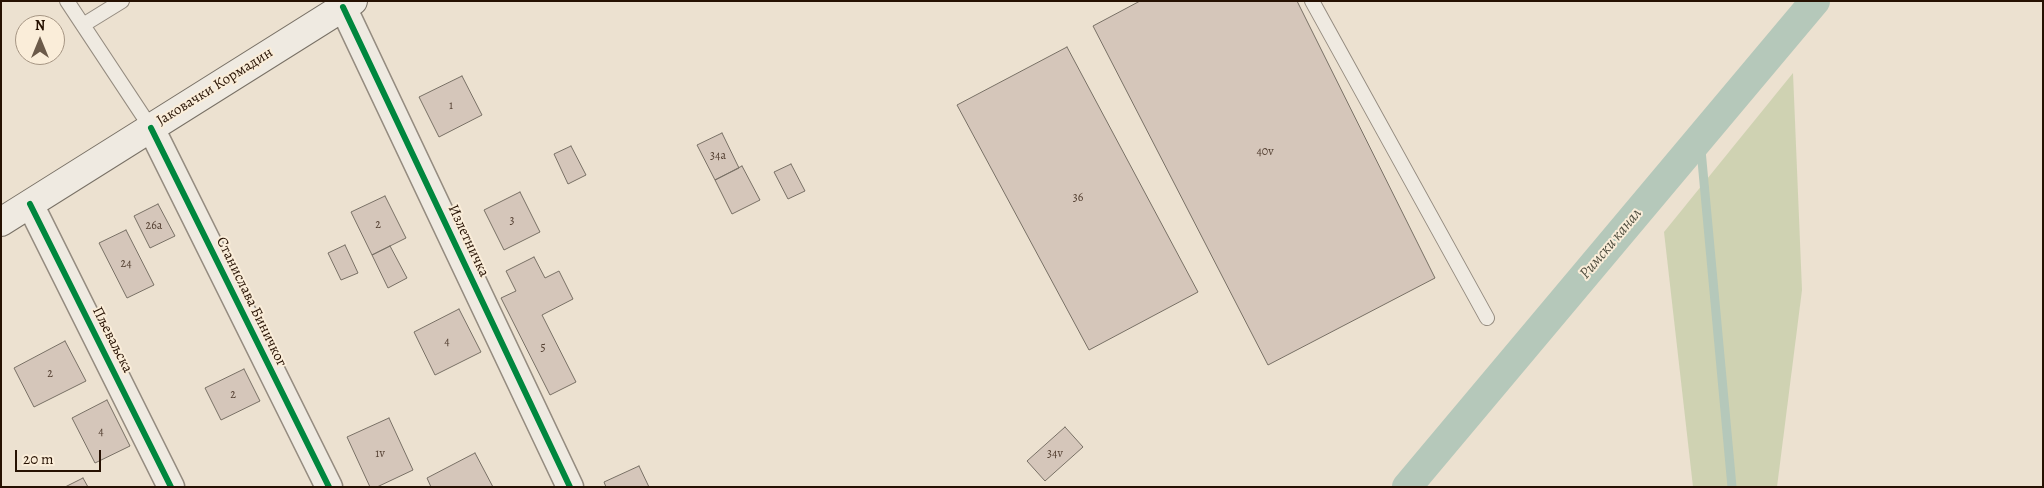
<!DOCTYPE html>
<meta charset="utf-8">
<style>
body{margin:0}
#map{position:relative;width:2044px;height:488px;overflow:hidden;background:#ece1d0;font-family:Alegreya,serif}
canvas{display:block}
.frame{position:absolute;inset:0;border:2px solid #261102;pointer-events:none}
.north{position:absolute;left:15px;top:15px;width:50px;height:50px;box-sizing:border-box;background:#faedd9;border:1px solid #a59583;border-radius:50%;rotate:0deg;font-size:14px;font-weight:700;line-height:20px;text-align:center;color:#261102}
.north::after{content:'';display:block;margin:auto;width:18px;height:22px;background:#6b5a4a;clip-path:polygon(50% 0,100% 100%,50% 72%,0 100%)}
.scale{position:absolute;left:15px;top:450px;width:86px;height:22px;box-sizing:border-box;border:2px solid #261102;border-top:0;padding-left:6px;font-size:15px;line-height:18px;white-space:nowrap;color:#261102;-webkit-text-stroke:4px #faedd9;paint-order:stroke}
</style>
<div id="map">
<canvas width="2044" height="488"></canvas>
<div class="frame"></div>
<div class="north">N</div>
<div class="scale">20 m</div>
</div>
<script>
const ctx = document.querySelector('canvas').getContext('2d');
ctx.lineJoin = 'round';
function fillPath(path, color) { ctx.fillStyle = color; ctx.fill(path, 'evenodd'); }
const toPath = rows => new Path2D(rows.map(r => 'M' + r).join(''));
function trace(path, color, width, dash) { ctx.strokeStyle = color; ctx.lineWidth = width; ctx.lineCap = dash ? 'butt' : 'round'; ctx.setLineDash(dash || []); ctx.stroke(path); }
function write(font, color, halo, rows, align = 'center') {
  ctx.font = font + ' Alegreya,serif'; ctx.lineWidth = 4; ctx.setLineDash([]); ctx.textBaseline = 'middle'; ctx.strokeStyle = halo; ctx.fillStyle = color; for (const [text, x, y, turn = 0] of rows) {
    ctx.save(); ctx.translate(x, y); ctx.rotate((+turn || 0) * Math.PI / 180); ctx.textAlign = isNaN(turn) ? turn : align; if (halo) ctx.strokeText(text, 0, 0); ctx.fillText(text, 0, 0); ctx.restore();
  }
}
fillPath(toPath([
 [1793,73,1802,290,1777,487,1693,487,1664,232]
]), '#cfd2b2');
trace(toPath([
 [1700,139,1732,487]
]), '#b5c8ba', 9);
trace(toPath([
 [1407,487,1815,1]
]), '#b5c8ba', 30);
const building = toPath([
 [1140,1,1297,1,1435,278,1268,365,1093,26,1140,1],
 [1067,47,1198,292,1089,350,957,105,1067,47],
 [462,76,482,115,439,137,419,97,462,76],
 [722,133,739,168,715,180,697,145,722,133],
 [571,146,586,175,568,184,554,154,571,146],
 [791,164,805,191,788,199,774,172,791,164],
 [742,166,760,200,732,214,715,180,742,166],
 [520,192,540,232,504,250,484,210,520,192],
 [385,196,406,238,372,255,351,212,385,196],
 [158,204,175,236,150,248,134,216,158,204],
 [126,230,154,285,127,298,99,243,126,230],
 [345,245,358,273,341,280,328,253,345,245],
 [390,246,407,278,388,288,372,255,390,246],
 [534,257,545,278,559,271,573,299,542,315,576,382,550,395,501,298,516,291,506,271,534,257],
 [459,309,481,352,435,375,414,332,459,309],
 [65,341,86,381,34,407,14,368,65,341],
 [244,369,260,401,221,420,205,388,244,369],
 [107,400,130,446,95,463,72,418,107,400],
 [389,418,413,470,377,487,370,487,347,437,389,418],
 [1065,427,1083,447,1045,481,1027,461,1065,427],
 [475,453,493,487,431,487,427,478,475,453],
 [639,466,649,487,606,487,604,482,639,466],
 [83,478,88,487,65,487,83,478]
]);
fillPath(building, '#d5c6ba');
trace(building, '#787065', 1);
const service = toPath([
 [67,1,151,128],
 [1312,1,1487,318],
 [83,25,122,1]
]);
const minor = toPath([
 [343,7,570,487],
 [151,128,329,487],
 [30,204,171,487]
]);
const secondary = toPath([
 [1,222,353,1]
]);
trace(service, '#958c80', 16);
trace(minor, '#958c80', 29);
trace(secondary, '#787065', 30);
trace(service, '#efeae1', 14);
trace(minor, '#efeae1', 26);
trace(secondary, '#efeae1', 28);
trace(toPath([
 [343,7,570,487],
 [151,128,329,487],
 [30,204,171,487]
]), '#00873e', 6);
write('12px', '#523e30', null, [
 ["1",451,106],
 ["40v",1265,152],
 ["34a",718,156],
 ["36",1078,198],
 ["3",512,221],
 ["2",378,225],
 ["26a",154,226],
 ["24",126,264],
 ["4",447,342],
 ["5",543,348],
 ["2",50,374],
 ["2",233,395],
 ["4",101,432],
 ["1v",380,454],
 ["34v",1055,454]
]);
write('15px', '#261102', '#faedd9', [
 ["Јаковачки Кормадин",215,87,-32],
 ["Излетничка",468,241,65],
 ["Станислава Биничког",251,302,64],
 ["Пљеваљска",112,340,63]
]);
write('italic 16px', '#504e3f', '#faedd9', [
 ["Римски канал",1611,244,-50]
]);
</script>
